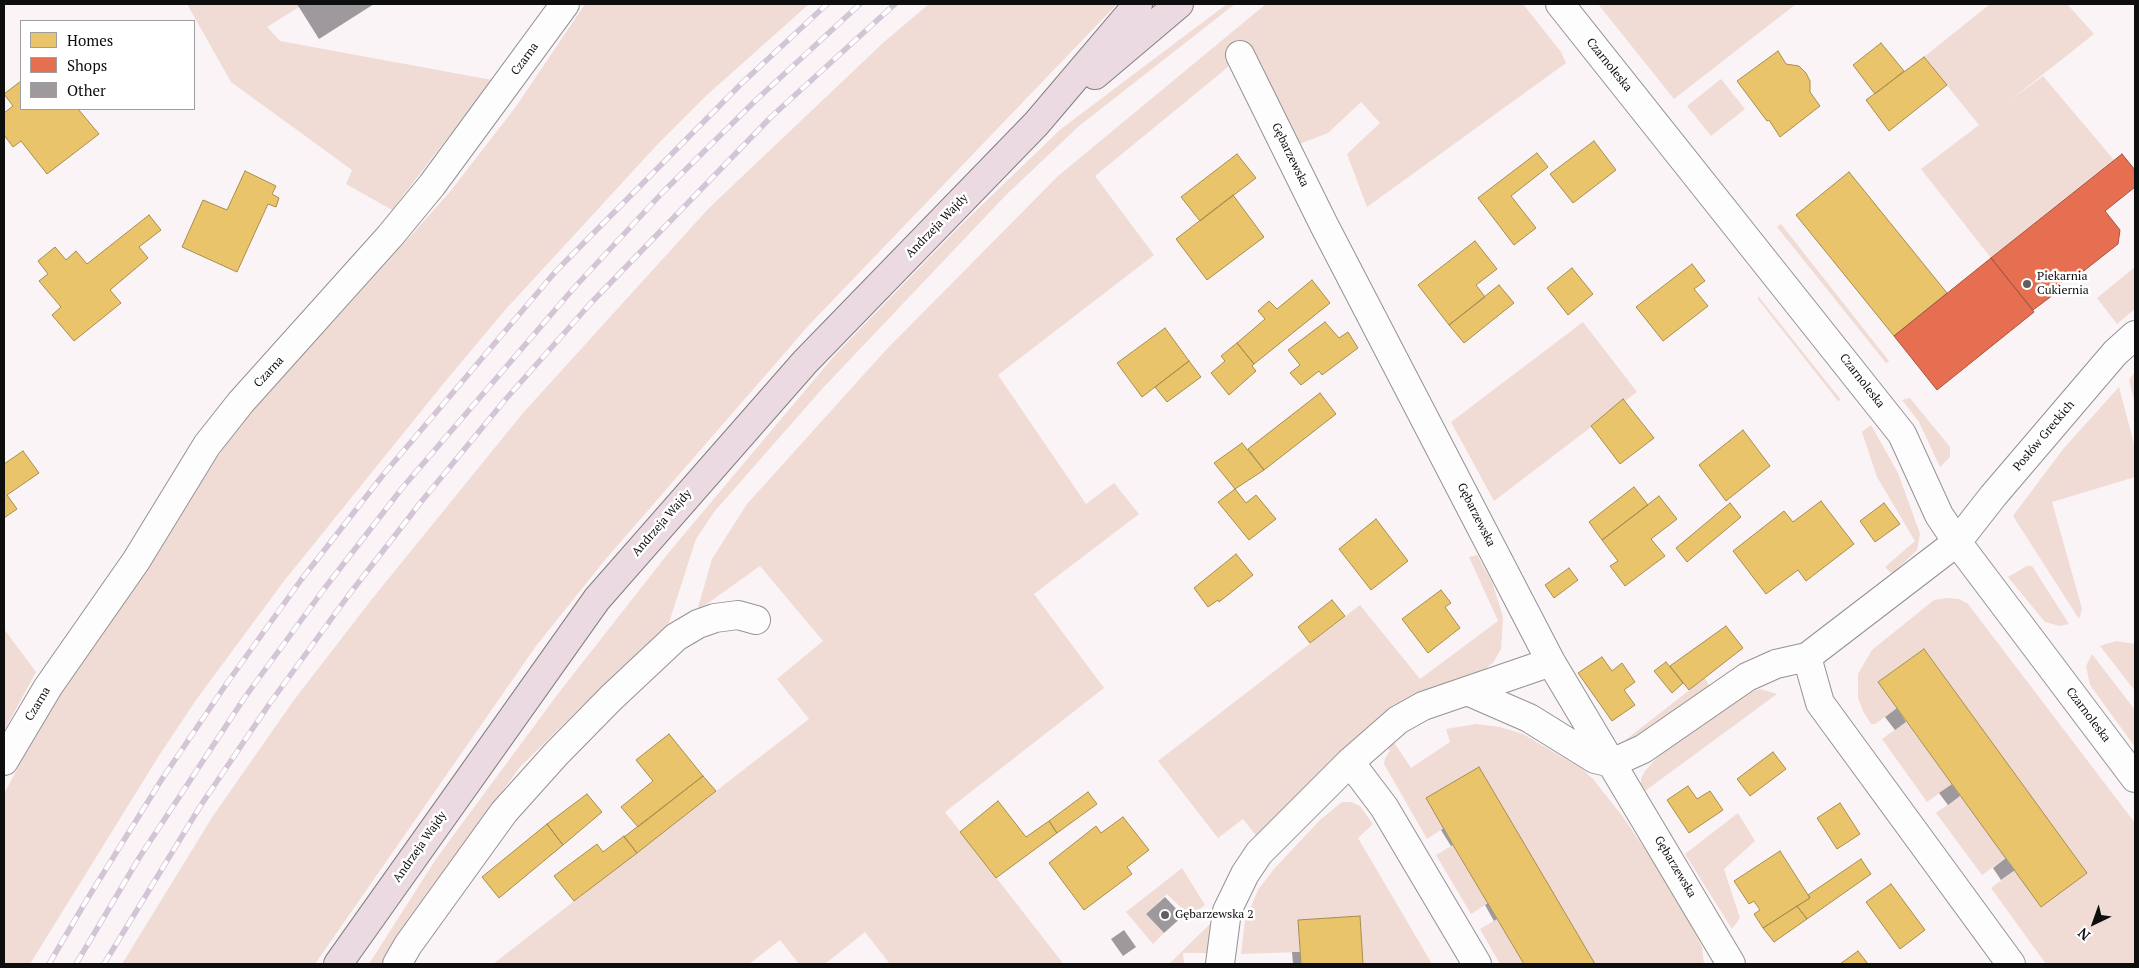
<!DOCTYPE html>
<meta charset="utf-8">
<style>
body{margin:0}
#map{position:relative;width:2139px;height:968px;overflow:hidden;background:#faf4f7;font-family:"PT Serif",serif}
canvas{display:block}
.frame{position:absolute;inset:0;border:5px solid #0e0e0e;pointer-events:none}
.legend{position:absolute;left:20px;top:20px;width:175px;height:90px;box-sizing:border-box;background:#fff;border:1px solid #9f9f9f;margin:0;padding:6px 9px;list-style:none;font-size:15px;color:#0e0e0e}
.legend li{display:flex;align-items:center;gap:10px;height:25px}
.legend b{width:25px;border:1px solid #9f9f9f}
.north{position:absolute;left:2069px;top:898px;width:50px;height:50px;-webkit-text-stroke:4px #fff;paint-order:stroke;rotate:222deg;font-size:14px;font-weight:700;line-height:20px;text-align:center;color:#0e0e0e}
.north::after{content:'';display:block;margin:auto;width:18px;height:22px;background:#0e0e0e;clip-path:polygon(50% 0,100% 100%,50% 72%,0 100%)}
</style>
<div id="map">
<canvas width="2139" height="968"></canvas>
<div class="frame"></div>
<ul class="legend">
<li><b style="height:14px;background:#e9c46a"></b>Homes</li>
<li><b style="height:14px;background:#e76f51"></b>Shops</li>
<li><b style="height:14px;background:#9e999c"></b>Other</li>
</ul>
<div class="north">N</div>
</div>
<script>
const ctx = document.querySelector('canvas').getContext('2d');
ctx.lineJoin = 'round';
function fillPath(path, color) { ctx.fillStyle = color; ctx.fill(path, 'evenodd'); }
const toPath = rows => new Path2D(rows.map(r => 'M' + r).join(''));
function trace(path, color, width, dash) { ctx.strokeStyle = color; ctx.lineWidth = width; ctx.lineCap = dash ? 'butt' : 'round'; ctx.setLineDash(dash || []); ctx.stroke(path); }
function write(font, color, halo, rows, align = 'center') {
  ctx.font = font + ' "PT Serif",serif'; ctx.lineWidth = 5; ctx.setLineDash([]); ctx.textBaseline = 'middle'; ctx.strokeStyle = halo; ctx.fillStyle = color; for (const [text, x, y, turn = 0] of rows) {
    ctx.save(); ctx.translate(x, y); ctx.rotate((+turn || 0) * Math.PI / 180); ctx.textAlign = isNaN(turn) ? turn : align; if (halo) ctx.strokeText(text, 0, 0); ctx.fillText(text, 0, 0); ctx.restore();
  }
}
fillPath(toPath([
 [187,4,304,4,267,27,280,41,492,80,392,210,346,184,352,170,231,82],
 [585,4,809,4,707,95,656,146,506,309,448,378,284,581,196,700,160,754,30,964,4,964,4,794,57,693,159,552,214,462,256,402,336,319,449,193,515,108],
 [929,4,1117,4,809,325,604,561,536,646,315,964,122,964,213,816,294,700,372,599,523,413,709,208,884,42],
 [1227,4,1235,4,1079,126,1005,196,822,389,714,512,696,539,666,632,582,706,520,767,412,914,382,964,369,964,436,859,557,695,670,551,835,355,958,228,1061,129],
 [1266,4,1523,4,1561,52,1566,63,1367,207,1347,154,1380,123,1361,102,1328,133,1297,145,1251,45,1222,72,1095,176,1154,255,998,375,1086,504,1114,483,1139,514,1034,594,1104,688,945,812,1062,962,1059,964,890,964,865,932,825,964,799,964,780,940,749,964,493,964,809,719,777,679,823,641,760,566,697,611,712,559,747,504,885,351,1058,176],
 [1598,4,1796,4,1674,99],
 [1990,4,2067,4,2094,34,2008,102,2043,76,2114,160,1991,258,1921,169,1979,125,1924,57],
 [1721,79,1745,109,1711,136,1687,106],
 [1781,224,1889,361,1886,363,1777,227],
 [2135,267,2135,309,2117,324,2097,298],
 [1759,297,1841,400,1838,401,1757,298],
 [1583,322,1637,392,1494,501,1451,422],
 [2135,372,2135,404,2129,380],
 [2119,387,2135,448,2135,477,2052,502,2082,609,2079,619,2013,516,2064,448],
 [1910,398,1950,447,1950,457,1940,467,1919,422,1902,400],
 [1871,425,1898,473,1920,534,1917,550,1892,574,1885,567,1915,541,1877,477,1862,432],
 [1477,555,1492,582,1503,617,1501,649,1493,663,1258,838,1243,819,1218,838,1158,761,1360,605,1420,679,1498,621,1469,557],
 [2027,566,2032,566,2069,624,2060,626,2045,622,2008,577],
 [1946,598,1959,599,1968,604,2135,823,2135,964,2046,964,1991,888,2015,870,2041,906,2087,873,1924,649,1878,682,1897,708,1875,724,1871,724,1863,711,1858,698,1858,674,1872,650,1934,600],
 [4,629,36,672,4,731],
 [2116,641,2135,644,2135,691,2100,646],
 [2092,654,2135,710,2135,747,2090,685,2086,666],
 [1705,678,1710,687,1639,737,1619,745],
 [1760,689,1777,694,1645,791,1641,786,1641,779,1645,771,1668,745,1744,694],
 [1906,722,1952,784,1927,802,1882,739],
 [1476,724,1500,727,1523,734,1582,769,1593,779,1623,817,1682,904,1702,947,1704,964,1595,964,1479,767,1426,798,1444,828,1427,839,1384,764,1385,758,1390,751,1386,745,1393,741,1411,768,1450,742,1446,729],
 [1960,796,2006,858,1982,875,1936,813],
 [1342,802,1351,802,1360,806,1373,824,1358,838,1432,964,1363,964,1360,917,1298,920,1300,952,1241,954,1245,921,1258,890,1274,869,1320,820],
 [1738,813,1755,841,1724,869,1740,918,1732,929,1685,854],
 [1453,845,1488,903,1471,914,1436,855],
 [1182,868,1205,905,1190,916,1167,894,1146,914,1164,933,1153,944,1126,912],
 [1497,919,1524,964,1500,964,1480,929],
 [1211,923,1208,953,1183,953,1184,964,1169,964]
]), '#f0dbd5');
const homes = toPath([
 [1881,43,1904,71,1875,94,1853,65,1881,43],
 [1778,51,1786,64,1799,66,1806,73,1810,81,1810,92,1820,106,1780,137,1769,120,1767,121,1737,81,1778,51],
 [1924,57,1947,85,1889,131,1866,100,1924,57],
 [21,81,21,109,78,109,99,134,47,174,21,141,13,147,4,135,4,113,13,106,4,94,21,81],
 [1594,141,1616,170,1573,203,1550,174,1594,141],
 [1537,153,1548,167,1511,196,1536,228,1514,245,1478,198,1537,153],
 [1237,154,1256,178,1200,221,1181,197,1237,154],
 [245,171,276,186,272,194,279,198,276,207,268,204,237,272,182,247,203,200,227,210,245,171],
 [1849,172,1947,293,1894,336,1796,215,1849,172],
 [1233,195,1264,237,1207,280,1176,239,1233,195],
 [149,215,161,230,139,247,148,258,110,290,121,303,74,341,52,315,61,307,39,281,48,274,38,261,55,247,66,260,76,251,87,264,149,215],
 [1475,241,1497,269,1476,285,1485,297,1449,325,1418,285,1475,241],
 [1692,264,1705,281,1694,289,1708,306,1663,341,1636,307,1692,264],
 [1572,268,1593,294,1568,315,1547,288,1572,268],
 [1312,280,1330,303,1254,364,1237,343,1265,319,1258,311,1269,301,1277,309,1312,280],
 [1499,285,1514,303,1464,343,1449,325,1499,285],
 [1325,322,1339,338,1348,332,1358,348,1322,375,1319,371,1301,385,1290,373,1300,365,1288,350,1325,322],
 [1165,328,1189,361,1142,397,1117,363,1165,328],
 [1237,343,1254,364,1252,366,1256,371,1229,395,1211,373,1225,361,1221,356,1237,343],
 [1189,361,1201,377,1167,402,1155,387,1189,361],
 [1320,393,1336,414,1264,470,1248,449,1320,393],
 [1623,399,1654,438,1620,464,1591,426,1623,399],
 [1743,430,1770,466,1726,501,1699,465,1743,430],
 [1242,443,1264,470,1235,489,1214,463,1242,443],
 [23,451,39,473,7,495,17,509,4,518,4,464,23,451],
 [1634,487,1648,505,1602,540,1589,522,1634,487],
 [1235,489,1246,503,1256,495,1276,519,1249,540,1218,502,1235,489],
 [1659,496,1677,519,1651,539,1665,556,1625,586,1610,566,1618,561,1602,540,1659,496],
 [1821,501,1854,544,1806,581,1798,570,1766,594,1733,551,1784,511,1793,522,1821,501],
 [1730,503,1741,517,1687,562,1676,548,1730,503],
 [1884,503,1900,524,1875,542,1860,521,1884,503],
 [1376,519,1408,561,1371,590,1339,549,1376,519],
 [1236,554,1253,575,1219,602,1218,600,1208,607,1194,588,1236,554],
 [1569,568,1578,580,1554,598,1545,585,1569,568],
 [1441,590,1451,603,1445,607,1460,628,1428,653,1402,619,1441,590],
 [1332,600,1345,616,1310,643,1298,627,1332,600],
 [1726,626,1743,648,1689,690,1670,666,1726,626],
 [1924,649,2087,873,2041,907,1878,682,1924,649],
 [1602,657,1612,671,1622,663,1635,682,1624,690,1635,705,1612,721,1578,673,1602,657],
 [1666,662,1683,683,1672,693,1654,671,1666,662],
 [669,734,703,776,638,827,621,807,653,781,636,760,669,734],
 [1773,752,1786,769,1750,796,1737,779,1773,752],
 [1479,767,1568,918,1595,964,1524,964,1453,845,1426,798,1479,767],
 [703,776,716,791,637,853,624,837,703,776],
 [1688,786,1697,799,1710,791,1723,810,1689,833,1667,800,1688,786],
 [1088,792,1097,804,1057,833,1049,821,1088,792],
 [587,794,602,812,563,845,547,824,587,794],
 [998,801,1026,837,1049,821,1057,833,996,878,960,832,998,801],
 [1840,803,1860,834,1837,849,1817,818,1840,803],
 [1123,817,1149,850,1127,867,1132,874,1084,910,1049,863,1096,826,1101,833,1123,817],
 [547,824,563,845,499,898,482,877,547,824],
 [624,836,637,853,574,901,554,876,597,844,603,852,624,836],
 [1780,851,1810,898,1763,928,1754,914,1760,910,1754,901,1749,904,1734,881,1780,851],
 [1861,859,1871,874,1807,919,1797,906,1810,898,1808,895,1861,859],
 [1891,884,1925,930,1900,949,1866,902,1891,884],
 [1797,906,1807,919,1774,942,1763,928,1797,906],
 [1360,916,1363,964,1301,964,1298,920,1360,916],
 [1858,951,1868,964,1840,964,1858,951]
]);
fillPath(homes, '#e9c46a');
trace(homes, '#a78d4e', 1);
const shops = toPath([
 [2122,154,2135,170,2135,187,2105,211,2120,230,2118,244,2071,281,2068,277,2058,285,2061,289,2033,310,1991,258,2122,154],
 [1991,258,2034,312,1937,390,1894,336,1991,258]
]);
fillPath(shops, '#e76f51');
trace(shops, '#a6523d', 1);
fillPath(toPath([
 [297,4,374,4,319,39],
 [1897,708,1906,722,1895,730,1885,717],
 [1952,784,1960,796,1948,805,1939,793],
 [1444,828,1453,845,1451,846,1441,830],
 [2006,858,2015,870,2001,880,1993,868],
 [1165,897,1183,916,1164,933,1146,914],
 [1488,903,1497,919,1494,921,1485,905],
 [1124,930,1136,947,1123,956,1111,939],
 [1292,952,1300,952,1301,964,1293,964]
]), '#9e999c');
const minor = toPath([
 [1560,4,1902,434,1939,515,1957,542,2135,778],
 [1240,55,1324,225,1551,662,1731,964],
 [1807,657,1820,703,2011,964],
 [1467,691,1529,718,1595,759,1612,763,1643,749,1747,677,1776,664,1807,657,1957,542,1993,496,2115,353,2135,335],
 [4,761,48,687,136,561,207,445,241,402,390,236,432,185,565,4],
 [1350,762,1384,807,1477,964],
 [397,964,408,945,504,812,557,753,611,698,676,637,698,624,715,618,738,615,756,620],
 [1220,964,1227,911,1245,874,1259,853,1350,762,1398,720,1423,706,1551,662]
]);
const major = toPath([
 [1095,75,1179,4],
 [338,964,597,599,805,362,1036,124,1138,4]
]);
trace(minor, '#949293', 30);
trace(major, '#827f80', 30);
trace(minor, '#fefdfe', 28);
trace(major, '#ebdae2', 28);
const rail = toPath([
 [49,964,86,901,162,779,227,683,301,580,383,475,556,271,741,84,827,4],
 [76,964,139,858,245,697,324,589,403,487,573,289,662,193,755,101,860,4],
 [104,964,201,805,270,703,348,596,421,502,505,400,590,304,771,117,895,4]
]);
trace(rail, '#d3c5d6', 5.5);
trace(rail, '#fff', 4, [11]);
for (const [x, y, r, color] of [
 [2027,284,5,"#615e60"],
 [1165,915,5,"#615e60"]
]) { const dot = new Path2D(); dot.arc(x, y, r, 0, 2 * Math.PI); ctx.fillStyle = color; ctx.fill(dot); trace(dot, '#fff', 2); }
write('12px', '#0e0e0e', '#fff', [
 ["Czarna",525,59,-54],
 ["Czarnoleska",1609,65,51],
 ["Gębarzewska",1290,155,64],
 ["Andrzeja Wajdy",937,226,-46],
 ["Czarna",269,372,-47],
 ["Czarnoleska",1862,381,52],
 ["Posłów Greckich",2044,436,-50],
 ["Gębarzewska",1476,515,63],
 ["Andrzeja Wajdy",662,523,-49],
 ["Czarna",38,704,-59],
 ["Czarnoleska",2088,715,53],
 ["Andrzeja Wajdy",420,847,-55],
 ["Gębarzewska",1675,867,59]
]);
write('12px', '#0e0e0e', '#fff', [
 ["Piekarnia",2037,277],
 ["Cukiernia",2037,291],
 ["Gębarzewska 2",1175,915]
], 'left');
</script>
